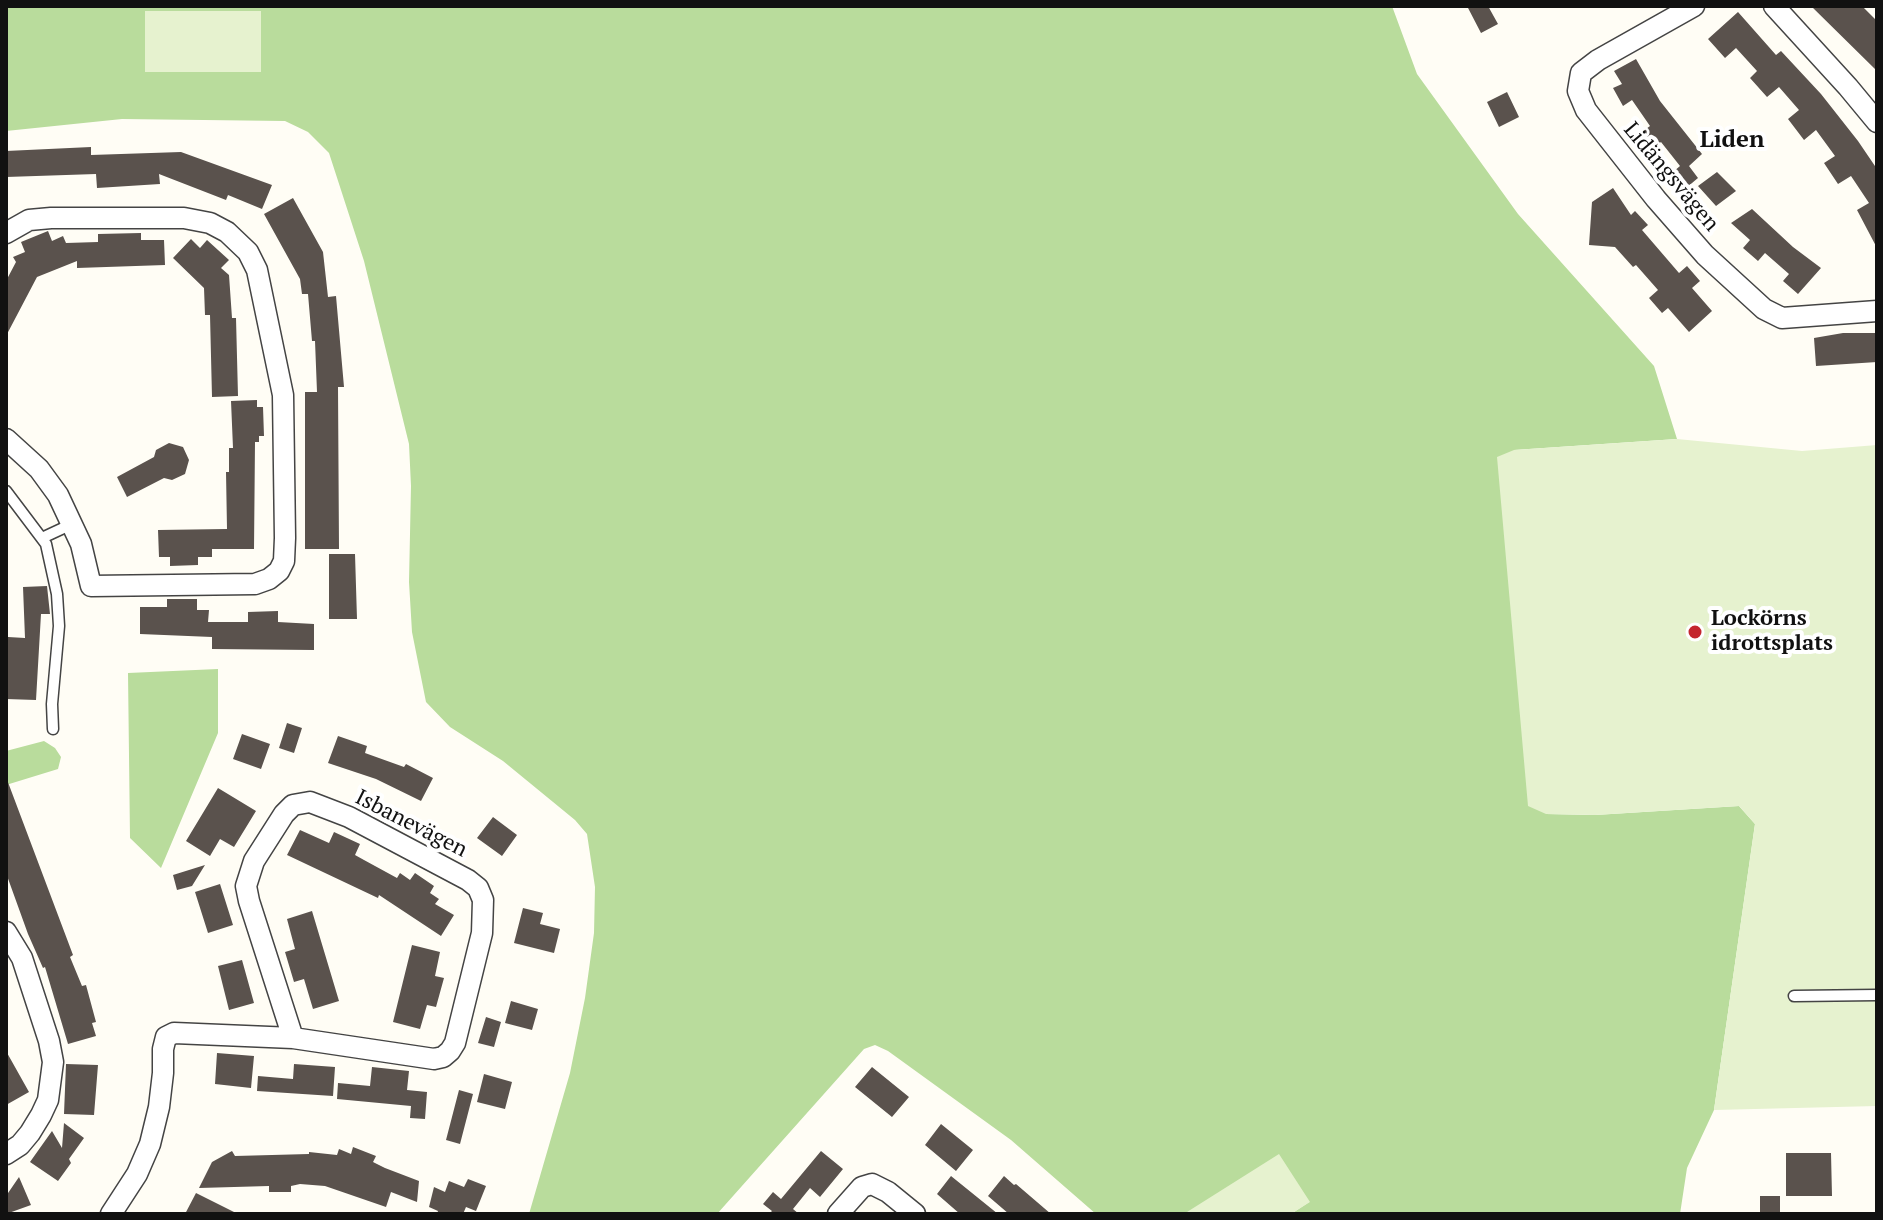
<!DOCTYPE html>
<meta charset="utf-8">
<style>
body{margin:0}
#map{position:relative;width:1883px;height:1220px;overflow:hidden;background:#fffdf5;font-family:"PT Serif",serif}
canvas{display:block}
.frame{position:absolute;inset:0;border:8px solid #111;pointer-events:none}
</style>
<div id="map">
<canvas width="1883" height="1220"></canvas>
<div class="frame"></div>
</div>
<script>
const ctx = document.querySelector('canvas').getContext('2d');
ctx.lineJoin = 'round';
function fillPath(path, color) { ctx.fillStyle = color; ctx.fill(path, 'evenodd'); }
const toPath = rows => new Path2D(rows.map(r => 'M' + r).join(''));
function trace(path, color, width, dash) { ctx.strokeStyle = color; ctx.lineWidth = width; ctx.lineCap = dash ? 'butt' : 'round'; ctx.setLineDash(dash || []); ctx.stroke(path); }
function write(font, color, halo, rows, align = 'center') {
  ctx.font = font + ' "PT Serif",serif'; ctx.lineWidth = 8; ctx.setLineDash([]); ctx.textBaseline = 'middle'; ctx.strokeStyle = halo; ctx.fillStyle = color; for (const [text, x, y, turn = 0] of rows) {
    ctx.save(); ctx.translate(x, y); ctx.rotate((+turn || 0) * Math.PI / 180); ctx.textAlign = isNaN(turn) ? turn : align; if (halo) ctx.strokeText(text, 0, 0); ctx.fillText(text, 0, 0); ctx.restore();
  }
}
fillPath(toPath([
 [6,6,1392,6,1417,74,1518,214,1654,366,1677,439,1514,450,1546,814,1595,815,1739,806,1755,824,1714,1110,1687,1168,1680,1214,1291,1214,1309,1202,1188,1214,1096,1214,1011,1140,888,1051,875,1045,864,1049,717,1214,529,1214,570,1073,585,998,594,933,595,887,587,834,575,820,503,761,450,727,426,702,412,632,409,582,411,486,409,444,364,261,329,153,308,132,285,121,122,119,6,131],
 [218,669,218,733,161,868,130,838,128,673],
 [44,741,55,748,61,757,58,769,6,785,6,751]
]), '#b9dc9c');
fillPath(toPath([
 [145,11,261,11,261,72,145,72],
 [1677,439,1802,451,1877,445,1877,1106,1714,1110,1755,824,1739,806,1595,815,1546,814,1528,806,1497,457,1514,450],
 [1279,1154,1310,1202,1291,1214,1188,1214,1187,1212]
]), '#e6f2cf');
fillPath(toPath([
 [1467,6,1488,6,1498,24,1481,33],
 [1811,6,1862,6,1877,21,1877,71],
 [1738,12,1776,55,1781,51,1821,94,1858,141,1877,169,1877,248,1857,210,1869,203,1851,176,1838,184,1824,163,1835,156,1816,130,1804,140,1788,119,1799,110,1779,87,1767,97,1750,78,1757,71,1736,48,1725,58,1708,39],
 [1636,59,1660,101,1702,154,1689,166,1698,178,1686,188,1673,172,1680,166,1661,142,1653,148,1642,132,1650,126,1632,100,1623,106,1613,88,1622,84,1614,71],
 [1507,92,1519,117,1499,127,1487,102],
 [91,147,91,155,181,152,272,185,262,209,228,195,226,200,159,174,160,184,97,188,96,174,6,177,6,151],
 [1717,172,1736,191,1716,206,1698,186],
 [1613,188,1631,215,1635,211,1648,225,1642,230,1679,273,1687,266,1700,281,1692,288,1712,311,1689,332,1668,308,1662,313,1649,298,1658,290,1636,265,1633,267,1615,247,1589,245,1592,202],
 [293,198,323,252,328,297,336,296,344,387,338,387,339,549,305,549,305,392,317,392,315,341,312,341,308,294,302,294,300,279,264,214],
 [1752,209,1793,247,1821,268,1798,294,1783,281,1789,274,1765,253,1758,261,1743,248,1750,240,1731,223],
 [48,231,52,241,63,236,66,243,98,242,98,234,141,233,141,240,164,240,165,265,77,268,77,261,37,277,6,336,6,281,16,262,13,257,25,252,21,242],
 [191,239,200,248,207,240,229,260,221,268,229,275,232,318,236,318,238,396,212,397,210,315,205,315,204,288,173,258],
 [1843,333,1877,333,1877,362,1816,366,1814,338],
 [257,400,257,407,263,407,264,436,259,436,259,442,255,442,254,549,212,549,212,557,198,557,198,565,170,566,170,557,159,557,158,530,227,529,226,472,229,472,229,448,233,448,231,401],
 [169,443,183,447,189,460,185,474,172,480,164,478,127,497,117,477,154,457,156,450],
 [329,554,355,554,357,619,329,619],
 [47,586,50,614,41,614,36,700,6,699,8,637,25,638,23,587],
 [167,599,197,599,197,610,209,610,208,622,248,622,248,612,278,611,278,622,314,624,314,650,212,649,212,637,140,634,140,607,167,607],
 [287,723,302,728,294,753,279,748],
 [242,734,270,744,261,769,233,759],
 [338,736,367,746,365,753,404,767,406,764,433,778,421,801,376,779,328,763],
 [6,777,73,955,70,957,82,986,86,985,96,1022,92,1023,96,1036,68,1044,45,967,43,968,28,934,6,873],
 [218,788,256,811,234,847,220,839,210,856,186,841],
 [493,817,517,835,502,856,477,838],
 [300,830,329,843,334,832,360,844,355,855,364,860,397,878,400,873,410,880,415,873,434,886,430,893,439,899,435,904,454,915,441,936,379,895,378,898,287,855],
 [205,865,192,886,177,890,173,875],
 [220,884,233,925,208,933,195,892],
 [523,908,543,913,540,924,560,929,554,953,514,943],
 [312,911,339,1001,313,1009,304,979,294,982,285,952,295,949,287,919],
 [412,945,440,952,435,976,444,978,436,1007,427,1005,420,1029,393,1022],
 [242,960,254,1003,229,1010,218,966],
 [511,1001,538,1009,532,1030,505,1023],
 [486,1017,501,1022,494,1047,478,1043],
 [6,1051,29,1092,6,1105],
 [217,1053,254,1056,251,1088,215,1084],
 [66,1064,98,1065,94,1115,64,1114],
 [294,1064,335,1067,333,1096,257,1091,258,1076,293,1079],
 [372,1067,409,1071,407,1090,427,1092,425,1119,410,1118,411,1106,337,1099,338,1083,370,1086],
 [872,1067,909,1097,892,1117,855,1087],
 [484,1074,512,1082,505,1109,477,1102],
 [459,1090,473,1094,460,1144,446,1140],
 [64,1123,84,1138,69,1159,71,1163,58,1181,30,1162,52,1131,62,1148],
 [941,1124,973,1150,956,1171,925,1145],
 [353,1147,376,1156,373,1162,385,1168,419,1181,417,1202,391,1192,386,1207,325,1186,300,1184,291,1186,291,1192,269,1192,269,1186,199,1188,212,1162,232,1151,235,1156,309,1154,309,1152,337,1155,339,1149,351,1154],
 [821,1151,843,1169,820,1197,810,1188,793,1209,799,1214,769,1214,772,1211,763,1204,773,1192,781,1199],
 [1786,1153,1831,1153,1832,1196,1786,1196],
 [951,1176,998,1214,960,1214,937,1194],
 [1004,1176,1014,1185,1016,1184,1051,1214,1009,1214,988,1196],
 [19,1177,31,1205,6,1214,6,1196],
 [468,1179,486,1186,476,1211,466,1207,463,1214,437,1214,438,1211,429,1207,434,1187,445,1192,449,1181,464,1187],
 [196,1193,238,1214,185,1214],
 [1760,1196,1780,1196,1780,1214,1760,1214]
]), '#5a524d');
const lane = toPath([
 [6,491,46,544,57,594,59,626,52,704,53,729],
 [42,538,72,524],
 [1794,996,1877,995]
]);
const street = toPath([
 [1694,6,1598,60,1581,73,1578,91,1586,110,1656,199,1705,255,1764,309,1782,318,1877,311],
 [1774,6,1848,87,1877,122],
 [6,233,29,220,51,218,184,218,210,223,227,232,248,252,257,270,283,395,285,538,284,561,279,571,269,579,255,584,91,586,81,544,58,495,39,469,6,439],
 [6,932,22,958,49,1041,53,1062,48,1100,41,1115,30,1133,20,1145,6,1154],
 [111,1214,137,1174,150,1144,159,1107,163,1073,163,1049,166,1037,174,1033,293,1038,434,1059,443,1057,450,1051,455,1043,482,933,483,900,478,888,468,880,349,817,310,802,293,805,284,814,254,861,246,886,249,901,293,1038],
 [838,1214,862,1187,872,1184,888,1192,915,1214]
]);
trace(lane, '#444', 13);
trace(street, '#444', 23);
trace(lane, '#fff', 10);
trace(street, '#fff', 20);
for (const [x, y, r, color] of [
 [1695,632,8,"#c4262e"]
]) { const dot = new Path2D(); dot.arc(x, y, r, 0, 2 * Math.PI); ctx.fillStyle = color; ctx.fill(dot); trace(dot, '#fff', 3); }
write('22px', '#111', '#fff', [
 ["Lidängsvägen",1671,177,50],
 ["Isbanevägen",411,824,27]
]);
write('bold 22px', '#111', '#fff', [
 ["Lockörns",1711,619],
 ["idrottsplats",1711,644]
], 'left');
write('bold 24px', '#111', '#fff', [
 ["Liden",1732,140]
]);
</script>
